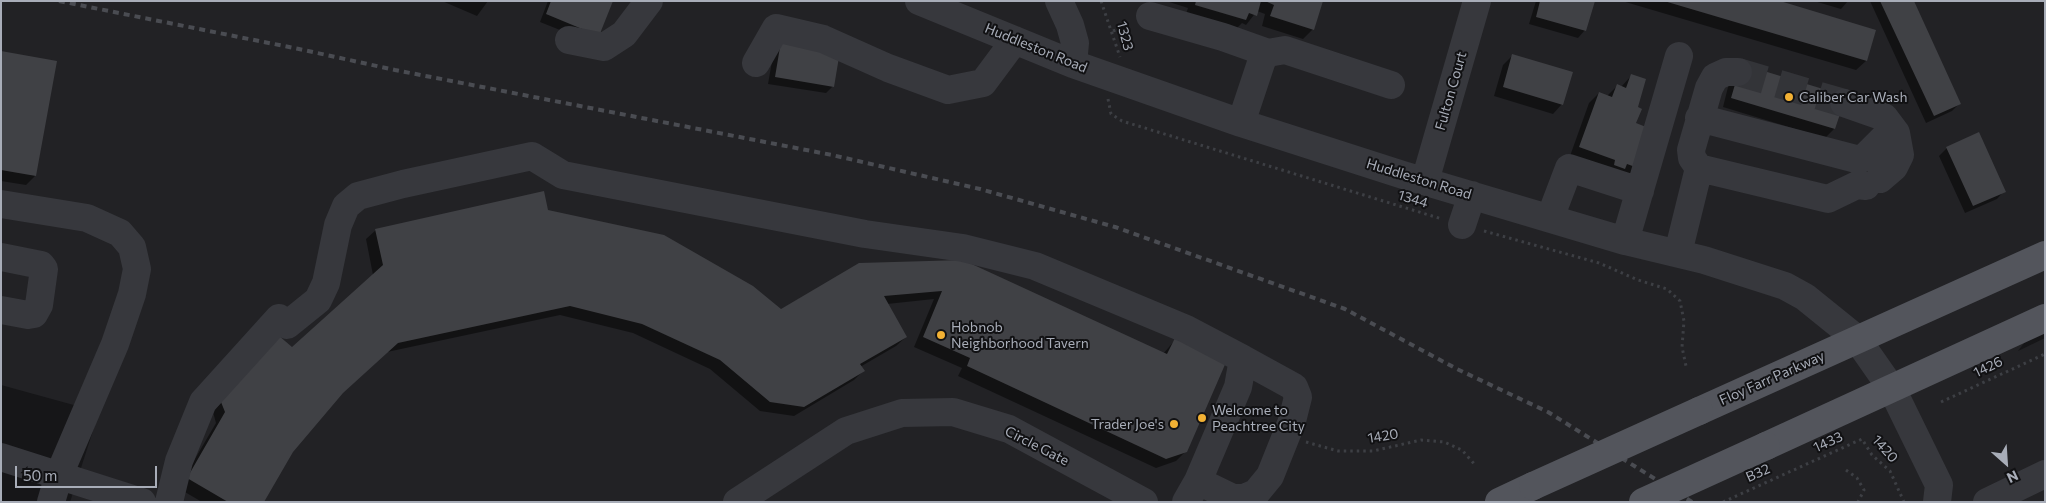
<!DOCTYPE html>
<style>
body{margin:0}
#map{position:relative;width:2046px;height:503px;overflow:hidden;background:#161618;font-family:Commissioner,sans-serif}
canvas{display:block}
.frame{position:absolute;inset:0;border:2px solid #a8adb8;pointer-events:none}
.north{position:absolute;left:1981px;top:438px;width:50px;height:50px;-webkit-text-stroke:4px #111113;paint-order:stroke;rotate:154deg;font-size:14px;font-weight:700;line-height:20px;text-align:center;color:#a8adb8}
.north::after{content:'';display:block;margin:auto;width:18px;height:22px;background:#a8adb8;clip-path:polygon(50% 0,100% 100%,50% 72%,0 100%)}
.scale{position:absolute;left:15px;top:466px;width:142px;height:22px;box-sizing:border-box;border:2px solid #a8adb8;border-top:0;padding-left:6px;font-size:15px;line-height:18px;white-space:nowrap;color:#a8adb8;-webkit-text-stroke:4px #111113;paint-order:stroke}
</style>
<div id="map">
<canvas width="2046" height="503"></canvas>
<div class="frame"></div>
<div class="north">N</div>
<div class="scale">50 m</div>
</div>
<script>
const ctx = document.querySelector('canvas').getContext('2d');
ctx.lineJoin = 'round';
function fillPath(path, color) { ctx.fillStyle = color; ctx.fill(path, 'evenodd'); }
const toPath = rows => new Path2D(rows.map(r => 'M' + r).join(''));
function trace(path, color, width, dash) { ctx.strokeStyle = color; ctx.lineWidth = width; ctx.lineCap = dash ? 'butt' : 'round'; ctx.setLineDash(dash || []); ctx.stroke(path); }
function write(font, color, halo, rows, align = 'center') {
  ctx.font = font + ' Commissioner,sans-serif'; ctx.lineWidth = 4; ctx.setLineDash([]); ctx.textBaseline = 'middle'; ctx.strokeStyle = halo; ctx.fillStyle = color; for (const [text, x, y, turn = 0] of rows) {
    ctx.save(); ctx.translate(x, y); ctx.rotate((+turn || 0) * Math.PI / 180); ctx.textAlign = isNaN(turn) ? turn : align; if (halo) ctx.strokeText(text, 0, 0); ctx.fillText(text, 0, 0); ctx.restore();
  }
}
fillPath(toPath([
 [1,1,2045,1,2045,316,2018,351,2045,338,2045,502,70,502,99,412,1,385]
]), '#222225');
fillPath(toPath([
 [442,1,488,1,477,16],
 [548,1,611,1,590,42,540,22],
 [1166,1,1322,1,1313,29,1303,39,1262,26,1265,14,1257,11,1246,25,1242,23,1236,29,1186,14,1188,8],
 [1536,1,1593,1,1585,30,1578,38,1529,24],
 [1622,1,1775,1,1875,31,1866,61,1856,70],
 [1814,1,1848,1,1841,9],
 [1870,1,1913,1,1960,103,1952,111,1926,123],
 [781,42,833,86,826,93,768,84,774,50],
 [1,52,35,176,26,185,1,181],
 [1513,55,1562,104,1553,114,1494,96,1503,65],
 [1731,75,1844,97,1834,129,1825,138,1723,107],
 [1631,76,1637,108,1635,124,1637,168,1628,177,1570,156,1589,103,1599,93,1607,96,1617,86,1621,87],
 [1947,148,2004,191,1997,199,1965,213,1939,156],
 [547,211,780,310,859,264,1163,354,1175,340,1186,451,1176,461,1156,468,958,376,962,368,914,347,934,299,887,304,906,337,896,346,860,367,863,371,854,380,794,416,760,411,710,369,633,333,560,315,387,352,339,396,292,451,262,502,202,502,178,488,216,423,213,412,269,347,292,348,373,275,366,239,376,230]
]), '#0007');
fillPath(toPath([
 [551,1,613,1,599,36,546,14],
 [1196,1,1261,1,1257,16,1249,13,1246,20,1195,5],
 [1265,1,1323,1,1314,30,1270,16,1274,5],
 [1540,1,1595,1,1586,31,1536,17],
 [1664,1,1780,1,1876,30,1867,61],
 [1880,1,1914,1,1961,104,1934,116],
 [781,41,840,51,834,87,775,77],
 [1,51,57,61,36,176,1,170],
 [1512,54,1573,72,1563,105,1503,87],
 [1741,64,1846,96,1835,129,1731,98],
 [1631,74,1646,79,1638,107,1642,109,1636,123,1646,127,1638,168,1627,164,1625,169,1614,165,1615,160,1579,147,1599,92,1612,97,1617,84,1626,88],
 [1979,132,2006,192,1973,206,1946,147],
 [544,191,548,210,664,235,753,286,781,309,859,263,963,260,1167,354,1175,338,1227,360,1187,452,1166,459,967,366,970,358,923,337,942,291,884,296,907,337,860,364,865,371,804,407,770,402,720,360,642,324,570,306,398,343,343,393,293,452,264,502,228,502,187,478,225,412,221,402,278,335,292,347,383,265,375,229]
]), '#404145');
trace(toPath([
 [1738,72,1844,103]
]), '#333438', 28, [28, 14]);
trace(toPath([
 [1101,1,1120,57],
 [1113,31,1131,24],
 [1108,99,1111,114,1122,121,1442,219],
 [1484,231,1599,263,1638,280,1667,289,1680,301,1684,321,1682,347,1686,366],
 [1941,402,2045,354],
 [1306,442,1338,451,1373,451,1421,440,1444,442,1462,450,1476,466],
 [1846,470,1857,478,1864,490,1858,502],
 [1723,502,1862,439,1872,455,1890,471,1904,502]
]), '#3d3f44', 3, [2.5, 4]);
trace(toPath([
 [919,1,1073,64,1241,123,1403,175,1625,241,1704,260,1785,286,1805,297,1857,339,1892,389,1939,485,1937,502],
 [1059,1,1070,25,1075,43,1073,64],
 [1150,16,1223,37,1268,53],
 [569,40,604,47,624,34,649,1],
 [756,63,776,28,823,39,888,68,948,90,983,83,1015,40],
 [1738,72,1726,72,1715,77,1709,88,1691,150,1692,158,1699,168,1828,199,1857,185,1866,186],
 [1844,103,1884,117,1896,133,1900,155,1894,167,1880,179],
 [1699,118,1856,159,1864,158,1883,139,1896,133],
 [1241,123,1262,60,1268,53,1285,50,1391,85],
 [1425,181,1477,1],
 [1,204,87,218,120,233,132,247,137,269,132,294,115,344,59,475,51,502],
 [1550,218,1569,168,1640,191],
 [1462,225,1472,195],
 [1625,241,1679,56],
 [1678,253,1699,168],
 [1,257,41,265,44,269,39,305,34,314,28,315,1,310],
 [1,457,142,502],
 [1198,481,1233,498,1244,498,1256,493,1270,476,1292,421,1298,397,1294,387,1243,359],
 [169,502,179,461,203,402,279,318,287,325,318,300,326,283,338,225,346,206,358,196,403,184,532,156,563,175,865,234,963,248,1035,266,1186,329,1243,359,1238,387,1198,481,1186,502],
 [737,502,846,431,902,413,953,412,1009,429,1144,502],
 [1987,502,2045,474]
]), '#37383d', 28);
trace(toPath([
 [1699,411,2045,255],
 [1766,446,2045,318],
 [1499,502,1533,486]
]), '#53555c', 28);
trace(toPath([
 [59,1,299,49,395,70,832,155,980,189,1115,227,1345,309,1457,369,1548,412,1692,502]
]), '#4a4c52', 4, [6, 5]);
trace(toPath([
 [1533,486,1699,411],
 [1643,502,1766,446]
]), '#53555c', 28);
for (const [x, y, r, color] of [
 [1789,97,5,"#f2b134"],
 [941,335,5,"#f2b134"],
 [1202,418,5,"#f2b134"],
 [1174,424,5,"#f2b134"]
]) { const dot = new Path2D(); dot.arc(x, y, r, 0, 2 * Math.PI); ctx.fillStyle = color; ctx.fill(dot); trace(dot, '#111113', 2); }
write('14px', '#a8adb8', '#111113', [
 ["1323",1125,36,75],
 ["Huddleston Road",1036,48,22],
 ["Fulton Court",1451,91,-74],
 ["Huddleston Road",1419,179,17],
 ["1344",1413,199,17],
 ["1426",1988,367,-25],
 ["Floy Farr Parkway",1772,378,-24],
 ["1420",1383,436,-9],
 ["1433",1828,442,-24],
 ["Circle Gate",1037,446,27],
 ["1420",1885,449,48],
 ["B32",1758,473,-24]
]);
write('14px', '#a8adb8', '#111113', [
 ["Caliber Car Wash",1799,97],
 ["Hobnob",951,327],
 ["Neighborhood Tavern",951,343],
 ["Welcome to",1212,410],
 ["Peachtree City",1212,426],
 ["Trader Joe's",1164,424,"right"]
], 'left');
</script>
